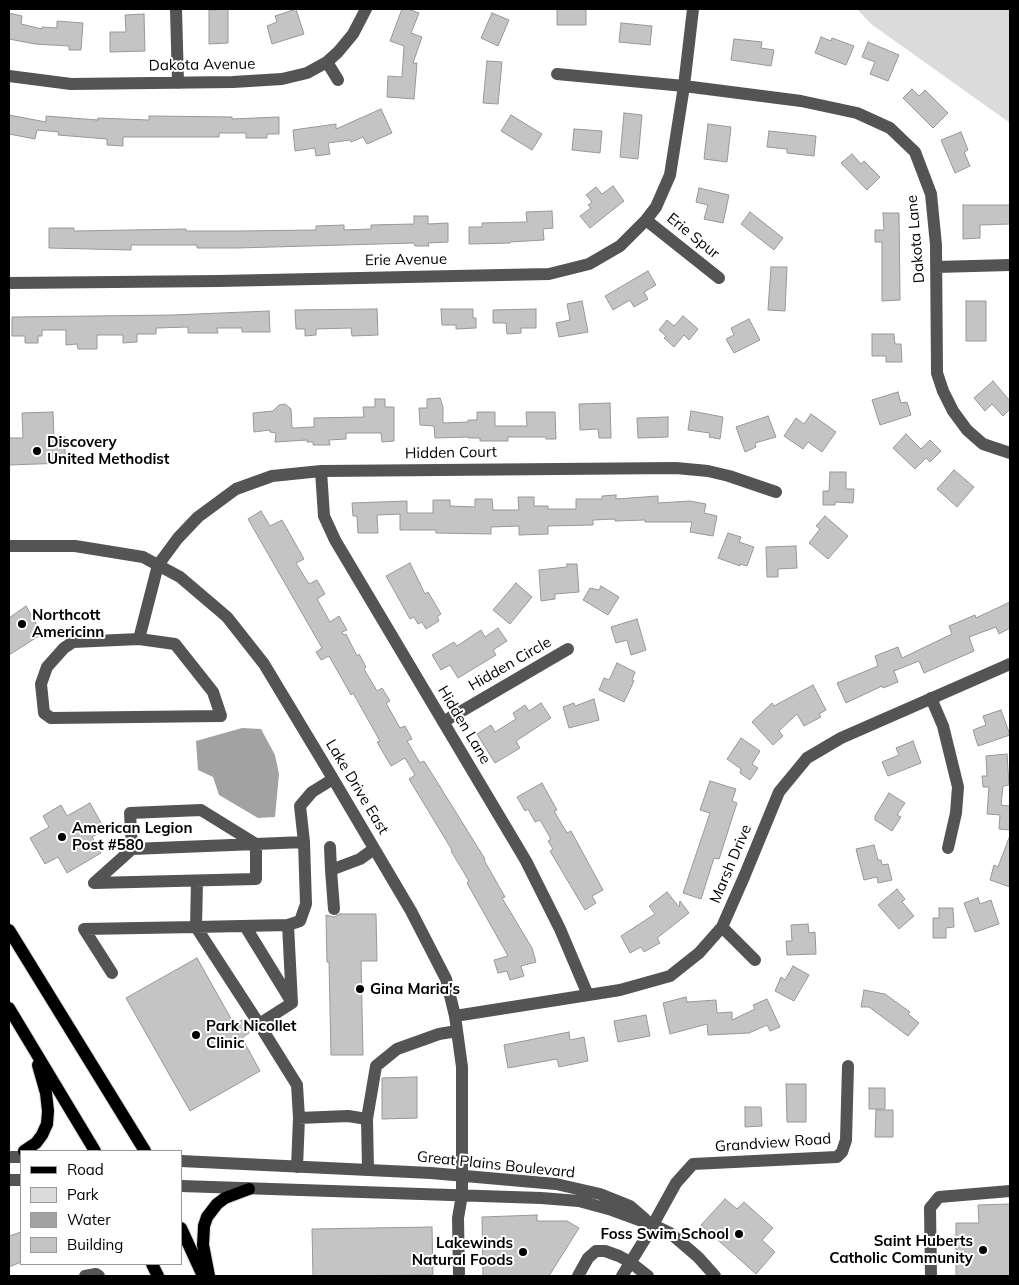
<!DOCTYPE html>
<style>
body{margin:0}
#map{position:relative;width:1019px;height:1285px;overflow:hidden;background:#fff;font-family:Mulish,sans-serif}
canvas{display:block}
.frame{position:absolute;inset:0;border:10px solid #000;pointer-events:none}
.legend{position:absolute;left:20px;top:1150px;width:162px;height:115px;box-sizing:border-box;background:#fff;border:1px solid #999;margin:0;padding:6px 9px;list-style:none;font-size:15px;color:#000}
.legend li{display:flex;align-items:center;gap:10px;height:25px}
.legend b{width:25px;border:1px solid #999}
</style>
<div id="map">
<canvas width="1019" height="1285"></canvas>
<div class="frame"></div>
<ul class="legend">
<li><b style="height:6px;background:#000"></b>Road</li>
<li><b style="height:14px;background:#dbdbdb"></b>Park</li>
<li><b style="height:14px;background:#a2a2a2"></b>Water</li>
<li><b style="height:14px;background:#c4c4c4"></b>Building</li>
</ul>
</div>
<script>
const ctx = document.querySelector('canvas').getContext('2d');
ctx.lineJoin = 'round';
function fillPath(path, color) { ctx.fillStyle = color; ctx.fill(path, 'evenodd'); }
const toPath = rows => new Path2D(rows.map(r => 'M' + r).join(''));
function trace(path, color, width, dash) { ctx.strokeStyle = color; ctx.lineWidth = width; ctx.lineCap = dash ? 'butt' : 'round'; ctx.setLineDash(dash || []); ctx.stroke(path); }
function write(font, color, halo, rows, align = 'center') {
  ctx.font = font + ' Mulish,sans-serif'; ctx.lineWidth = 4; ctx.setLineDash([]); ctx.textBaseline = 'middle'; ctx.strokeStyle = halo; ctx.fillStyle = color; for (const [text, x, y, turn = 0] of rows) {
    ctx.save(); ctx.translate(x, y); ctx.rotate((+turn || 0) * Math.PI / 180); ctx.textAlign = isNaN(turn) ? turn : align; if (halo) ctx.strokeText(text, 0, 0); ctx.fillText(text, 0, 0); ctx.restore();
  }
}
fillPath(toPath([
 [857,9,1010,9,1010,123,871,24]
]), '#dbdbdb');
fillPath(toPath([
 [242,728,261,729,275,755,279,774,275,817,258,818,219,795,213,777,198,770,196,741]
]), '#a2a2a2');
const building = toPath([
 [228,9,228,43,209,44,209,10,228,9],
 [296,9,304,34,272,44,267,26,277,22,275,16,296,9],
 [402,9,408,9,419,13,411,33,422,37,413,63,417,63,414,99,387,97,388,76,402,77,404,46,390,41,402,9],
 [557,9,586,9,586,25,557,25,557,9],
 [9,13,22,16,21,24,42,29,42,27,57,28,57,21,83,23,81,50,69,50,69,46,35,44,9,39,9,13],
 [492,13,509,20,498,46,481,38,492,13],
 [144,14,145,51,110,52,110,32,126,32,125,15,144,14],
 [621,23,652,26,650,45,619,42,621,23],
 [821,37,831,41,832,38,854,46,846,65,815,53,821,37],
 [734,39,762,42,761,48,774,50,771,66,731,60,734,39],
 [868,42,899,55,888,81,870,74,875,62,862,57,868,42],
 [487,61,502,62,498,104,483,103,487,61],
 [912,89,919,96,925,90,948,113,933,128,903,98,912,89],
 [381,109,392,133,367,144,363,137,351,142,350,140,328,143,330,154,316,156,315,148,295,151,293,130,336,124,336,129,381,109],
 [624,113,642,115,638,159,620,157,624,113],
 [9,115,46,122,46,116,98,120,98,118,149,120,149,116,232,117,232,119,279,117,279,134,267,134,267,138,246,138,246,133,219,133,219,137,123,137,123,146,107,145,107,139,58,135,59,132,37,130,35,139,9,134,9,115],
 [511,115,542,134,532,150,501,131,511,115],
 [708,124,731,127,727,162,704,159,708,124],
 [574,129,602,131,600,153,572,150,574,129],
 [769,131,816,136,814,156,787,153,787,149,767,147,769,131],
 [961,132,968,150,964,152,970,166,955,173,941,140,961,132],
 [852,154,861,164,864,161,880,177,867,190,841,163,852,154],
 [613,186,624,201,590,228,580,216,591,208,588,205,592,202,586,195,596,187,602,194,613,186],
 [699,188,729,195,723,223,704,219,708,205,696,202,699,188],
 [963,205,1010,205,1010,224,980,225,980,238,963,239,963,205],
 [552,211,553,228,543,229,544,240,510,242,510,243,469,244,469,227,482,227,482,223,527,222,526,212,552,211],
 [750,212,783,238,774,250,741,224,750,212],
 [883,213,899,213,900,300,882,301,882,242,875,242,875,230,884,230,883,213],
 [414,216,428,216,428,224,448,223,448,242,428,243,429,246,415,246,414,243,237,248,197,248,197,245,131,245,131,250,49,248,49,228,74,228,74,231,186,229,186,231,237,231,316,230,316,226,344,225,344,230,371,229,371,225,414,224,414,216],
 [771,267,787,267,785,311,768,310,771,267],
 [648,271,656,285,644,292,648,299,634,307,630,300,613,310,605,296,648,271],
 [582,301,588,332,559,337,556,323,570,320,567,304,582,301],
 [966,301,986,301,986,341,966,341,966,301],
 [377,309,378,335,352,336,351,328,316,329,316,335,305,336,305,329,296,329,295,310,377,309],
 [441,309,473,309,473,318,476,318,476,328,456,329,456,325,442,325,441,309],
 [536,309,536,328,521,328,521,333,507,334,506,323,493,323,493,310,536,309],
 [269,311,270,332,242,332,242,328,217,328,218,333,188,333,188,327,156,328,156,334,137,334,137,342,123,343,123,335,97,335,97,349,78,349,77,344,66,345,66,330,42,330,42,336,38,336,38,343,25,343,25,336,12,336,12,317,173,315,269,311],
 [683,316,698,329,689,340,684,335,674,347,664,338,666,336,659,330,667,320,674,326,683,316],
 [749,319,760,340,734,353,726,339,734,335,731,328,749,319],
 [872,334,894,334,895,344,901,344,902,362,886,362,886,356,872,356,872,334],
 [993,381,1010,401,1010,409,1003,416,992,404,985,411,974,398,993,381],
 [898,392,901,403,907,402,911,415,880,425,872,400,898,392],
 [440,398,443,407,443,423,468,422,468,420,477,420,477,412,495,412,495,426,527,426,526,412,555,412,556,439,546,439,546,437,508,437,508,441,480,441,480,438,468,438,468,437,435,438,434,426,420,425,419,408,427,408,427,399,440,398],
 [375,399,385,399,385,407,394,407,394,441,382,442,381,433,346,433,346,439,329,440,330,445,313,445,313,442,307,442,307,440,275,442,276,433,270,432,270,430,254,432,253,413,273,411,279,405,285,404,291,409,292,428,314,427,314,418,364,417,363,407,375,407,375,399],
 [610,403,611,438,599,438,598,429,580,430,579,404,610,403],
 [691,411,723,417,720,439,709,437,710,433,688,430,691,411],
 [53,412,54,437,65,437,65,463,9,465,9,438,23,438,22,413,53,412],
 [811,414,836,432,822,452,808,442,803,449,784,436,796,418,804,424,811,414],
 [768,416,776,437,755,443,756,447,745,452,736,427,768,416],
 [668,417,668,437,638,438,637,418,668,417],
 [906,434,921,449,930,440,941,451,930,462,926,458,915,469,893,448,906,434],
 [954,470,974,487,957,507,937,489,954,470],
 [830,472,846,472,846,489,854,489,853,503,835,502,835,505,823,505,823,491,829,491,830,472],
 [616,495,616,499,658,496,658,503,690,501,706,504,704,513,717,516,713,536,690,532,692,522,645,522,645,520,615,521,615,519,593,520,593,525,548,526,548,534,519,535,519,526,491,527,491,534,436,533,436,530,400,530,400,514,377,515,378,533,358,533,357,516,353,516,352,503,407,501,407,513,433,513,433,500,450,500,450,506,475,507,475,499,492,499,493,510,519,510,518,497,534,497,534,506,548,506,548,509,576,509,576,499,602,499,602,496,616,495],
 [261,511,270,526,282,520,304,559,296,563,309,584,317,580,325,594,317,599,330,622,339,616,347,630,342,632,344,635,346,634,357,656,359,654,366,667,364,669,377,691,382,688,390,701,386,703,400,728,405,726,412,739,407,741,420,763,424,761,485,859,484,860,505,897,502,898,532,948,536,962,521,966,524,976,510,980,507,971,498,973,494,960,508,956,467,883,469,881,451,851,452,850,409,779,415,775,405,758,391,766,377,742,380,741,353,693,351,695,329,656,321,660,316,652,322,648,248,519,261,511],
 [825,516,848,536,828,559,809,543,820,529,816,526,825,516],
 [728,533,741,537,739,542,754,547,747,566,740,564,740,566,718,558,728,533],
 [796,546,797,568,778,569,778,577,767,577,766,547,796,546],
 [410,563,425,594,428,592,441,614,437,617,439,621,426,629,422,622,418,624,414,617,410,619,386,576,410,563],
 [567,564,577,564,579,592,555,594,555,599,541,601,539,570,567,567,567,564],
 [516,583,532,597,510,624,493,610,516,583],
 [601,586,619,597,608,615,583,600,590,588,599,590,601,586],
 [1010,602,1010,628,999,634,996,627,969,637,974,651,924,673,919,661,894,671,898,682,883,688,882,686,846,703,837,683,878,666,875,656,898,647,902,658,952,634,949,626,975,615,976,618,1010,602],
 [26,606,42,634,9,655,9,618,26,606],
 [637,619,646,650,631,655,627,640,616,643,611,627,637,619],
 [498,628,507,641,493,650,496,655,458,678,450,665,441,670,432,655,454,642,457,646,481,630,485,637,498,628],
 [617,663,635,672,632,680,634,681,624,702,599,690,604,678,609,680,617,663],
 [813,685,826,710,819,714,821,717,804,726,797,714,779,731,783,736,773,745,752,722,772,703,774,706,813,685],
 [594,699,599,720,569,728,563,707,574,703,575,706,594,699],
 [541,703,551,718,516,741,520,748,495,763,477,734,491,725,495,732,516,719,513,713,525,705,529,711,541,703],
 [1001,710,1010,735,978,746,973,730,986,725,983,716,1001,710],
 [741,738,760,751,752,764,758,768,750,780,740,773,741,769,727,759,741,738],
 [913,741,921,763,888,776,882,762,899,755,896,748,913,741],
 [1007,754,1009,785,1003,786,1001,805,1010,806,1010,830,999,829,1000,815,987,814,989,787,983,787,982,776,987,776,986,756,1007,754],
 [710,781,736,789,732,801,737,803,719,859,714,858,701,899,683,893,710,813,700,810,710,781],
 [542,783,557,810,554,811,567,833,571,831,603,890,592,896,596,903,585,910,550,851,553,849,548,841,551,839,540,820,535,822,528,809,525,811,517,797,542,783],
 [889,793,905,803,897,815,901,817,892,831,875,820,875,816,889,793],
 [90,803,105,830,92,837,101,853,67,873,58,857,45,864,30,838,49,827,43,816,61,805,67,816,90,803],
 [1009,838,1010,838,1010,887,990,880,994,865,998,867,1009,838],
 [874,845,878,860,881,860,882,865,888,864,892,880,878,883,877,877,864,880,856,849,874,845],
 [897,889,905,899,902,902,914,916,899,929,878,905,897,889],
 [667,892,679,907,680,901,689,913,657,938,660,943,644,952,641,947,630,953,621,936,655,914,649,906,667,892],
 [978,898,980,904,991,900,999,924,975,932,964,903,978,898],
 [939,908,953,908,954,927,946,928,946,938,933,938,933,918,939,918,939,908],
 [340,914,376,914,377,961,361,961,363,1055,331,1055,329,962,327,962,326,915,334,917,340,914],
 [808,924,809,933,815,932,816,954,787,955,786,941,792,941,791,925,808,924],
 [197,958,234,1024,242,1020,249,1033,242,1038,260,1071,190,1111,126,998,197,958],
 [793,966,809,975,794,1001,775,991,781,977,785,980,793,966],
 [864,990,885,994,910,1012,908,1014,919,1023,908,1036,869,1007,861,1007,864,990],
 [686,997,687,1002,716,1000,717,1013,732,1012,732,1020,755,1009,753,1005,767,999,780,1027,770,1031,767,1025,749,1033,708,1035,707,1024,670,1034,663,1003,686,997],
 [646,1015,650,1036,618,1042,614,1021,646,1015],
 [569,1032,570,1040,584,1037,588,1061,559,1067,557,1059,508,1068,504,1045,569,1032],
 [417,1077,417,1118,382,1119,382,1078,417,1077],
 [786,1084,806,1084,806,1122,787,1122,786,1084],
 [869,1088,885,1088,885,1109,869,1109,869,1088],
 [745,1107,761,1107,762,1126,745,1127,745,1107],
 [876,1110,893,1110,893,1137,875,1137,876,1110],
 [725,1199,737,1209,744,1202,773,1228,762,1240,775,1252,756,1274,701,1225,725,1199],
 [1010,1204,1010,1276,956,1276,956,1223,979,1223,978,1205,1010,1204],
 [537,1215,537,1221,567,1221,579,1228,549,1276,483,1276,482,1217,537,1215],
 [432,1227,433,1275,313,1276,312,1229,432,1227],
 [21,1232,21,1262,9,1267,9,1236,21,1232]
]);
fillPath(building, '#c4c4c4');
trace(building, '#989898', 1);
const major = toPath([
 [9,930,145,1151],
 [9,1008,95,1151],
 [24,1151,36,1143,42,1135,47,1124,48,1111,46,1093,38,1065],
 [181,1228,203,1276],
 [152,1264,158,1276],
 [209,1276,203,1245,204,1226,207,1217,217,1204,225,1198,249,1189]
]);
trace(major, '#dbdbdb', 14);
trace(toPath([
 [176,9,178,83],
 [327,62,338,80],
 [557,74,684,86,801,101,857,113,890,128,915,152,931,194,936,245,937,373,943,391,953,411,967,430,983,444,1010,453],
 [9,76,71,84,233,82,282,79,307,73,327,62,338,52,353,34,366,9],
 [646,220,719,278],
 [936,267,1010,265],
 [9,283,219,281,549,274,589,264,620,246,646,220,656,207,670,175,684,86,693,9],
 [321,471,324,516,335,540,526,861,560,929,588,995],
 [9,546,75,546,143,557,180,577,227,617,264,664,329,772,411,911,446,979,455,1016,462,1067,462,1195,458,1218,459,1276],
 [139,639,175,644,213,692,221,716,51,718,44,713,41,684,47,667,64,648,73,642,139,639,158,565,178,538,198,517,236,489,272,476,321,471,676,468,708,471,729,476,776,492],
 [931,698,943,726,958,787,956,813,948,848],
 [443,722,568,649],
 [330,847,331,870],
 [132,849,130,813,201,810,256,844,256,879,94,883,132,849,256,844,304,842],
 [334,909,331,870,360,859,374,849],
 [245,926,291,1001],
 [722,927,755,960],
 [112,973,84,929,196,927,197,881],
 [455,1016,620,990,670,976,699,953,722,927,744,877,779,792,807,758,841,738,1010,664],
 [259,1024,292,1003,288,925],
 [299,1118,348,1116,367,1119],
 [9,1157,21,1157],
 [181,1161,431,1173,556,1184,600,1194,630,1206,645,1219],
 [297,1167,299,1118,297,1085,259,1024,196,927,288,925,300,921,306,904,304,842,300,806,312,792,333,779],
 [368,1170,367,1119,376,1066,397,1049,439,1034,457,1031],
 [9,1180,21,1180],
 [181,1186,541,1198,579,1201,612,1210,653,1225,670,1233,698,1257,715,1276],
 [85,1276,96,1274,99,1276],
 [578,1276,588,1258,596,1251,605,1251,619,1256,630,1262,648,1276],
 [622,1276,645,1239,676,1183,693,1164,837,1157,842,1152,846,1140,848,1066],
 [931,1276,930,1208,939,1197,1010,1191]
]), '#545454', 12);
trace(major, '#000', 12);
for (const [x, y, r, color] of [
 [37,451,5,"#000"],
 [22,624,5,"#000"],
 [62,837,5,"#000"],
 [360,989,5,"#000"],
 [196,1035,5,"#000"],
 [739,1234,5,"#000"],
 [983,1250,5,"#000"],
 [523,1252,5,"#000"]
]) { const dot = new Path2D(); dot.arc(x, y, r, 0, 2 * Math.PI); ctx.fillStyle = color; ctx.fill(dot); trace(dot, '#fff', 2); }
write('15px', '#000', '#fff', [
 ["Dakota Avenue",202,65,-1],
 ["Erie Spur",693,236,39],
 ["Dakota Lane",916,239,-95],
 ["Erie Avenue",406,260,-1],
 ["Hidden Court",451,453,-1],
 ["Hidden Circle",510,664,-30],
 ["Hidden Lane",464,725,59],
 ["Lake Drive East",357,787,59],
 ["Marsh Drive",731,864,-67],
 ["Grandview Road",773,1143,-4],
 ["Great Plains Boulevard",496,1165,6]
]);
write('bold 15px', '#000', '#fff', [
 ["Discovery",47,442],
 ["United Methodist",47,459],
 ["Northcott",32,615],
 ["Americinn",32,632],
 ["American Legion",72,828],
 ["Post #580",72,845],
 ["Gina Maria's",370,989],
 ["Park Nicollet",206,1026],
 ["Clinic",206,1043],
 ["Foss Swim School",729,1234,"right"],
 ["Saint Huberts",973,1241,"right"],
 ["Catholic Community",973,1258,"right"],
 ["Lakewinds",513,1243,"right"],
 ["Natural Foods",513,1260,"right"]
], 'left');
</script>
